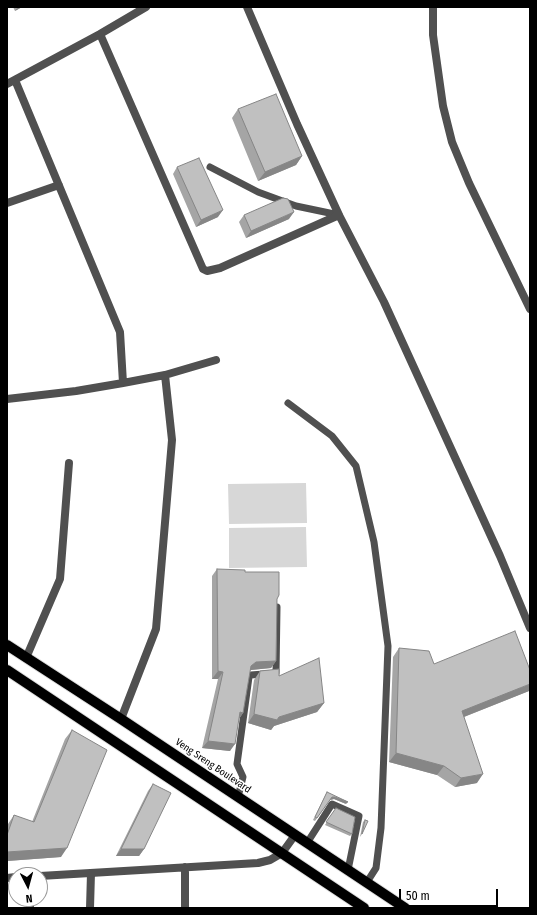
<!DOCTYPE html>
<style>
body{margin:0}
#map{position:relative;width:537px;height:915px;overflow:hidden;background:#fff;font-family:"Fira Sans Condensed",sans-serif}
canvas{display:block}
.frame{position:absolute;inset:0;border:8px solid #000;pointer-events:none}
.north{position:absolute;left:8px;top:867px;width:40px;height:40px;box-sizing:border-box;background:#fff;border:1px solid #999;border-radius:50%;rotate:174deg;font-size:11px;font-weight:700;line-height:16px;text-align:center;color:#000}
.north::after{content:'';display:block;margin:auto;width:14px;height:18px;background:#000;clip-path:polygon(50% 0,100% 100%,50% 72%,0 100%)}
.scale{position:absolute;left:399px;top:889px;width:99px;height:18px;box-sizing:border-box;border:2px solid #000;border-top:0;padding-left:5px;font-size:12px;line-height:14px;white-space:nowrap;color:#000;-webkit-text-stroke:3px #fff;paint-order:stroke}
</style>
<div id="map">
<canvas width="537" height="915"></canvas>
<div class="frame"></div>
<div class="north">N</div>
<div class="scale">50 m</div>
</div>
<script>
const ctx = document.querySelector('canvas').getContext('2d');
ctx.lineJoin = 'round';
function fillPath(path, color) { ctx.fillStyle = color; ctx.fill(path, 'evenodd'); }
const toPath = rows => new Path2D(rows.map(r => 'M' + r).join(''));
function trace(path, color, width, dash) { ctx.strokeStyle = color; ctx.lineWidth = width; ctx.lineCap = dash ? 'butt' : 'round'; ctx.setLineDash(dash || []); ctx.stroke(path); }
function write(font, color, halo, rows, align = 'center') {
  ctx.font = font + ' "Fira Sans Condensed",sans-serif'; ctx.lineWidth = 3; ctx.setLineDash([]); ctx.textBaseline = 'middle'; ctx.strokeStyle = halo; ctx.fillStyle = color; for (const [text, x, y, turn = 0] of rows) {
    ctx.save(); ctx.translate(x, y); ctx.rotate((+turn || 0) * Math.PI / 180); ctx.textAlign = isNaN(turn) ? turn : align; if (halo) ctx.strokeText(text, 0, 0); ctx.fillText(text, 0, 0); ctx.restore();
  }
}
fillPath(toPath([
 [306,483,307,523,229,524,228,484],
 [306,527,307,567,229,568,229,528]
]), '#d7d7d7');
const primary = toPath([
 [7,645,121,719,405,908],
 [7,670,364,908]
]);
trace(primary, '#dbdbdb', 12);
trace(toPath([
 [210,167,258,192,296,206,339,215],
 [288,403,332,436,356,466,374,542,388,646,381,828,376,868,367,882],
 [238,797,243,777,237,764,249,677,251,675,276,673,277,607],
 [307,843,332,804,359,816,348,870]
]), '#505050', 7);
trace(toPath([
 [247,7,297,124,339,215,384,302,500,556,530,628],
 [433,7,433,35,443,106,452,142,469,183,530,309],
 [100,34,203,269,207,271,220,268,339,215],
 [15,80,120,332,123,383],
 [7,84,100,34,146,7],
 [7,203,59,185],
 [7,399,76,391,123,383,165,375,216,360],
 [26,658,60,579,69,463],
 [121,719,156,629,172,440,165,375],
 [40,876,258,863,270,860,282,853,295,835],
 [7,878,16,877],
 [30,908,30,899],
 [90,908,91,873],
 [185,908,185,867]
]), '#505050', 8);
trace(primary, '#000', 10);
fillPath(toPath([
 [13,7,22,7,15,11],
 [238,109,302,156,296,165,258,181,232,118],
 [177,167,218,217,196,227,173,174],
 [244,215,289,219,246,238,239,222],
 [217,569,245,572,277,599,276,661,271,668,250,670,243,713,239,719,230,751,202,748,218,679,212,679,212,576],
 [399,648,434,664,529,691,464,717,477,783,455,787,437,775,389,762,393,657],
 [260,671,279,676,324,703,317,712,274,726,271,730,248,723,254,680],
 [72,730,61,857,7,861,7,826,8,824,14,815,32,822,65,739],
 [153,784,144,849,139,856,116,856,148,791],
 [327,792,346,804,334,799,330,800,315,821,313,820],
 [336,808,352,834,350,836,325,825],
 [365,820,362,834,360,837,363,822]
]), '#a5a5a5');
fillPath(toPath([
 [18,7,22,7,15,11],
 [302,156,296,165,258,181,265,172],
 [223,210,218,217,196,227,201,220],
 [294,212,289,219,246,238,251,231],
 [276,661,271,668,251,670,245,673,251,666,256,662],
 [218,671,223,672,218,679,212,679],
 [530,684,530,690,529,691,456,720,462,711],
 [324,703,317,712,274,726,271,730,248,723,254,714,279,717],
 [240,712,243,713,238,720],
 [208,741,235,744,230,751,202,748],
 [396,753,444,766,437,775,389,762],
 [483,774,477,783,455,787,461,778],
 [332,797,335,797,348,802,346,804,334,799,330,800],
 [67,848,61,857,7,861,7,852],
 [121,849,144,849,139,856,116,856]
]), '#868686');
const building = toPath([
 [276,94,302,156,265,172,238,109,276,94],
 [199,158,223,210,201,220,177,167,199,158],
 [283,198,288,199,294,212,251,231,244,215,283,198],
 [217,569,245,570,245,572,279,572,279,595,277,599,276,661,256,662,251,666,243,713,240,712,235,744,208,741,223,672,218,671,217,569],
 [515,631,530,670,530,684,462,711,483,774,461,778,444,766,396,753,399,648,429,651,434,664,515,631],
 [319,658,324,703,279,717,277,720,254,714,260,671,279,669,279,676,319,658],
 [72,730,107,750,67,848,7,852,7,835,14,815,34,822,72,730],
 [153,784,171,793,144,849,121,849,153,784],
 [327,792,348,802,335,797,332,797,317,818,315,817,327,792],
 [336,808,355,817,352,834,326,822,336,808],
 [365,820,368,821,362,834,365,820]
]);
fillPath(building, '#c0c0c0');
trace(building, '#868686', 1);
write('10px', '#000', '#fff', [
 ["Veng Sreng Boulevard",213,766,34]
]);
</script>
